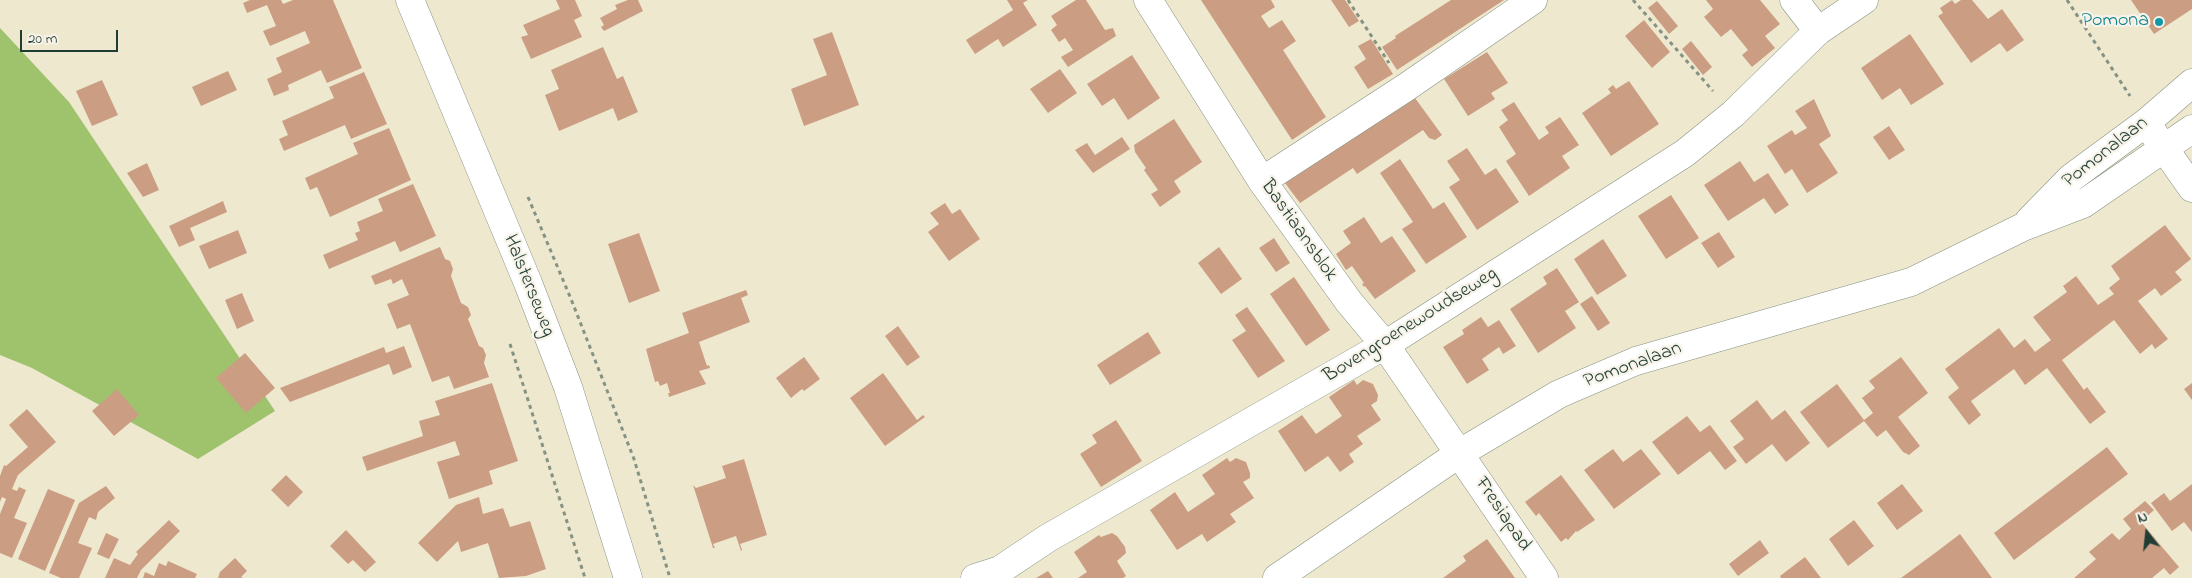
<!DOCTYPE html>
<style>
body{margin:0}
#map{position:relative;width:2192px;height:578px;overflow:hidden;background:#eee8cf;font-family:"Indie Flower",sans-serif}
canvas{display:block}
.north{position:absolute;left:2122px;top:508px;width:50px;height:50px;-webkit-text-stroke:4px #f7f3e8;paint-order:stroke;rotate:344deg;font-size:14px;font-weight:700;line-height:20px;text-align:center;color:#1f3d34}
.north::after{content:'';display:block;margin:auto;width:18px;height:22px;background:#1f3d34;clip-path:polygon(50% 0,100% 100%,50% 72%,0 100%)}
.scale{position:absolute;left:20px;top:30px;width:98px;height:22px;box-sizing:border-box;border:2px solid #1f3d34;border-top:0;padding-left:6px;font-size:15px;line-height:18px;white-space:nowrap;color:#1f3d34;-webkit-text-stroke:4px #f7f3e8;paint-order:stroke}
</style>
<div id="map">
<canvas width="2192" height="578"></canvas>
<div class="north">N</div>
<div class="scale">20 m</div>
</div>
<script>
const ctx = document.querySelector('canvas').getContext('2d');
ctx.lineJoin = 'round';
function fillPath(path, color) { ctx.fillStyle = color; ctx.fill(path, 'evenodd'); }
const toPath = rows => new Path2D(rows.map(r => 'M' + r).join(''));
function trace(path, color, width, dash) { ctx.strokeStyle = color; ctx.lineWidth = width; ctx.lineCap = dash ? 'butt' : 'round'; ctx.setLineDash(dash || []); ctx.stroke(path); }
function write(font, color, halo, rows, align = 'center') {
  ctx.font = font + ' "Indie Flower",sans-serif'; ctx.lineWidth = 4.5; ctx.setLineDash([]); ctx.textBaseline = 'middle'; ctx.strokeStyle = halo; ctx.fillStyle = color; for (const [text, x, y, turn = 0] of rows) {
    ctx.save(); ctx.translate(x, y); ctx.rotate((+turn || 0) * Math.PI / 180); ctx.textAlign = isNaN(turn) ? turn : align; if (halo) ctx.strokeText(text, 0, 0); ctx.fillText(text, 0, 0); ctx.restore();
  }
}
fillPath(toPath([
 [0,28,69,102,275,411,198,459,32,368,0,355]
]), '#9fc26c');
fillPath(toPath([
 [250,0,281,0,283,4,293,0,333,0,362,68,327,83,321,70,288,85,289,90,274,96,267,79,282,72,276,58,310,43,305,31,270,46,263,31,276,26,267,5,247,13,243,3],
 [556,0,575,0,582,16,574,20,582,37,531,59,521,37,528,35,523,25,560,9],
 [628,0,638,0,643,11,604,31,601,27,604,25,600,18,617,9,615,5],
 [1007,0,1028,0,1023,3,1037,25,1003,47,998,39,975,54,966,40,1013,10],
 [1076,0,1086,0,1105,30,1113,28,1116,36,1068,67,1061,57,1073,50,1065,38,1059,42,1051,30,1057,25,1051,16],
 [1201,0,1271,0,1275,7,1261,16,1269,28,1282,20,1296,41,1283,50,1326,117,1292,140],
 [1331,0,1345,0,1359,21,1349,27],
 [1451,0,1504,0,1397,70,1382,47,1396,38,1395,36],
 [1706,0,1760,0,1780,24,1765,36,1775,48,1752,67,1742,55,1748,50,1731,29,1721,37,1704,17,1713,9],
 [1952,0,1955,4,1961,0,1972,0,1988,19,2002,9,2024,40,2007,52,2000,43,1971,63,1938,16,1943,13,1940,8],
 [2131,0,2192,0,2192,9,2154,34],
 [1657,1,1678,26,1669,34,1648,8],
 [1644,20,1670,52,1652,68,1625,36],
 [832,32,859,105,804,126,791,89,827,75,813,39],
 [1910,34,1944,84,1911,105,1900,88,1882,100,1861,68],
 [1371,39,1393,74,1368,89,1354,67,1366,59,1358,46],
 [1691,41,1712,67,1703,75,1682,49],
 [603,47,617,79,623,76,638,112,618,121,613,108,559,131,545,95,559,89,551,70],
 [1487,52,1508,83,1491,93,1495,99,1468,116,1444,79],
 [1132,55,1160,98,1128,120,1114,98,1102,106,1087,84],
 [1060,69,1077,93,1048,113,1030,89],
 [228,71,237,90,201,106,192,87],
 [364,72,387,124,351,139,345,125,284,151,279,139,288,135,282,121,334,98,329,87],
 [102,80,118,115,92,126,76,91],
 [1629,81,1659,124,1611,156,1582,113,1611,93,1608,89,1613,85,1616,89],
 [1415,98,1442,135,1435,140,1429,138,1423,130,1357,174,1353,168,1300,203,1285,183],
 [1814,99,1831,136,1819,144,1838,173,1807,193,1792,169,1785,174,1767,146,1792,130,1795,135,1807,128,1795,111],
 [1514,102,1539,140,1549,133,1545,127,1560,117,1579,145,1562,156,1570,168,1529,196,1506,161,1516,154,1499,127,1508,120,1501,110],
 [1174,119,1202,162,1174,181,1181,192,1160,207,1151,194,1158,190,1144,170,1146,168,1135,152,1134,145],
 [1889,126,1905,150,1889,160,1873,137],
 [389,128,411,180,330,217,317,187,310,190,305,178,358,154,353,143],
 [1122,137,1130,149,1093,173,1075,150,1087,143,1095,155],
 [1467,148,1485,175,1496,168,1519,202,1477,230,1449,187,1460,180,1447,161],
 [1400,159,1433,209,1444,202,1467,237,1426,264,1402,229,1413,222,1380,173],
 [1740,161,1754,182,1768,173,1789,205,1775,214,1764,198,1728,221,1704,185],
 [147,163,159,190,143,197,127,173],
 [413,184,436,236,400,252,395,241,329,269,323,255,358,240,355,233,360,231,357,222,383,211,378,199],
 [1671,195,1699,238,1666,259,1638,216],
 [223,201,227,212,190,228,195,240,179,247,169,226],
 [945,203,952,214,960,209,980,239,949,261,928,232,939,224,930,213],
 [1364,217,1381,243,1392,236,1416,271,1375,299,1365,286,1364,287,1362,284,1364,283,1352,266,1346,270,1336,254,1351,243,1343,231],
 [2165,225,2191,259,2175,272,2182,280,2161,296,2155,288,2138,301,2168,339,2155,349,2152,344,2140,354,2114,320,2062,360,2084,390,2087,387,2106,412,2090,424,2047,368,2025,385,2014,369,1971,401,1981,415,1969,425,1948,397,1959,388,1945,369,1999,328,2014,348,2025,339,2035,352,2051,340,2033,317,2067,292,2063,286,2076,276,2098,305,2114,294,2109,288,2120,279,2111,266],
 [238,230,247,253,209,269,199,246],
 [1719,232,1735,257,1718,268,1701,243],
 [639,233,660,291,629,303,608,244],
 [1274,238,1290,263,1276,272,1259,248],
 [1603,239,1627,276,1597,295,1574,259],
 [440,247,445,259,450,261,453,269,451,276,461,303,468,307,471,315,468,319,479,346,483,348,486,355,484,363,489,377,454,389,449,376,432,382,410,324,397,329,387,304,409,295,402,279,393,284,391,279,375,285,371,276],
 [1219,247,1242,279,1221,294,1198,263],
 [1557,268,1579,302,1565,311,1576,328,1538,353,1510,309,1547,284,1543,277],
 [1294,277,1330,330,1306,346,1270,294],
 [746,290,748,295,741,298,750,322,699,342,707,366,709,365,710,368,699,371,706,384,669,397,668,393,670,393,667,383,660,386,658,381,655,382,646,349,689,333,682,313],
 [242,293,254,321,237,329,225,300],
 [1592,296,1610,323,1598,331,1580,304],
 [1247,307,1285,361,1258,378,1232,340,1246,331,1235,315],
 [1481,317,1488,327,1499,320,1516,346,1503,354,1499,347,1482,359,1489,370,1467,384,1443,347,1464,334,1462,330],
 [898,326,920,357,907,366,885,336],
 [1148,332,1161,353,1110,385,1097,365],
 [404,346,412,367,393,375,389,364,290,402,280,388,384,347,386,353],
 [245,353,275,388,246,413,216,378],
 [804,357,820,379,804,391,802,389,791,398,776,378],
 [1901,357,1928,393,1898,417,1920,446,1909,455,1903,452,1886,430,1877,437,1864,421,1828,448,1800,412,1837,384,1864,420,1873,413,1862,398,1875,388,1869,381],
 [883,373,917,420,923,415,925,417,885,446,850,398],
 [1354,380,1357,385,1363,380,1373,384,1378,395,1377,401,1371,405,1381,420,1357,436,1363,444,1349,454,1354,462,1340,472,1328,456,1305,472,1278,431,1302,415,1316,434,1342,416,1329,397],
 [492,383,518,461,489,471,493,484,449,499,437,462,460,455,455,441,367,471,362,457,423,436,419,421,440,415,435,401],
 [2192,383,2192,400,2184,389],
 [117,389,139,415,114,436,92,411],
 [1757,400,1772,420,1785,410,1810,443,1786,462,1772,444,1746,464,1733,447,1744,439,1730,421],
 [27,409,56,442,18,475,12,489,17,491,19,487,26,490,14,518,27,523,12,558,0,553,0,514,6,499,2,497,0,502,0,476,4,465,6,466,28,447,9,425],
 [1687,416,1700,432,1710,425,1737,461,1725,470,1710,451,1678,475,1652,442],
 [1116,420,1142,461,1101,487,1080,454,1097,443,1092,435],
 [2107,447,2128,474,2014,560,1994,533],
 [1613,449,1623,462,1641,449,1661,474,1614,509,1584,470],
 [1227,458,1230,462,1236,458,1246,462,1250,473,1250,478,1243,482,1254,498,1230,514,1236,522,1207,542,1202,534,1177,550,1150,510,1175,492,1188,512,1215,494,1202,475],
 [744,459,767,535,740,544,742,550,741,551,736,536,713,544,715,548,713,548,693,485,696,488,726,478,722,466],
 [286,475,303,492,288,507,271,490],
 [1561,475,1595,520,1577,532,1576,531,1568,540,1566,538,1561,542,1539,513,1536,516,1525,502],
 [1902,484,1923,511,1897,530,1877,503],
 [2192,484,2192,532,2184,522,2172,531,2151,503,2164,493,2170,501],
 [106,486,115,498,98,512,96,520,89,517,78,543,92,548,79,578,61,578,49,573,79,503],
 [48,489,75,500,45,571,18,559],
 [479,497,483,514,503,508,510,527,530,521,546,569,526,576,499,578,488,543,461,552,458,541,437,562,418,543,456,505],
 [2145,501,2154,510,2141,522,2179,567,2170,575,2164,568,2152,578,2074,578,2096,559,2089,552,2112,533,2119,540,2131,529,2123,519],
 [169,520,180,531,141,570,137,578,105,578,114,558,130,565,138,554,136,552],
 [1854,520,1874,546,1848,566,1829,539],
 [346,530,376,562,365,572,353,560,348,564,330,546],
 [106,533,119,539,109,559,97,554],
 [1112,533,1117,536,1125,547,1126,553,1117,561,1126,576,1123,578,1078,578,1087,572,1074,552,1099,535,1101,537],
 [1960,534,1992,578,1901,578,1935,553],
 [1487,539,1515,578,1443,578,1466,561,1463,556],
 [1760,540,1769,553,1738,576,1729,564],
 [1805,557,1821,578,1781,578,1780,576],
 [235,558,247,571,241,577,243,578,218,578,220,572],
 [168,561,197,574,195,578,143,578,145,572,154,576,159,563,166,566],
 [1048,571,1053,578,1036,578]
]), '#cb9e83');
const minor = toPath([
 [410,0,528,283,568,387,628,578],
 [1148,0,1262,181,1349,302,1385,345,1544,578],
 [1794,0,1818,31],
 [2154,134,2192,188],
 [1262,181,1405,88,1533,0],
 [2029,221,2071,178,2147,122,2192,83],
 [975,578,1000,570,1048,538,1385,345,1685,153,1733,114,1818,31,1864,0],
 [1277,578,1460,453,1559,394,1636,361,1911,282,2023,227,2083,204,2192,129]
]);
trace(minor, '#869282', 29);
trace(toPath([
 [1348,0,1389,63],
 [1633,0,1713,91],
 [2067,0,2130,96],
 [528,197,571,299,634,459,670,578],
 [510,344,585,578]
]), '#869282', 3, [4, 4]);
trace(minor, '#fff', 28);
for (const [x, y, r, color] of [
 [2159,22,5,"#0f9aa8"]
]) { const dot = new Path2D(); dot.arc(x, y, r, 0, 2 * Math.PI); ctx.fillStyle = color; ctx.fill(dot); trace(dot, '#f7f3e8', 2); }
write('20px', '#0d838f', '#f7f3e8', [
 ["Pomona",2149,22]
], 'right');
write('20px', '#1f3d34', '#f7f3e8', [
 ["Pomonalaan",2106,153,-38],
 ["Bastiaansblok",1298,231,55],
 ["Halsterseweg",528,286,68],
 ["Bovengroenewoudseweg",1411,326,-32],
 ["Pomonalaan",1633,366,-20],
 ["Fresiapad",1502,515,56]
]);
</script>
